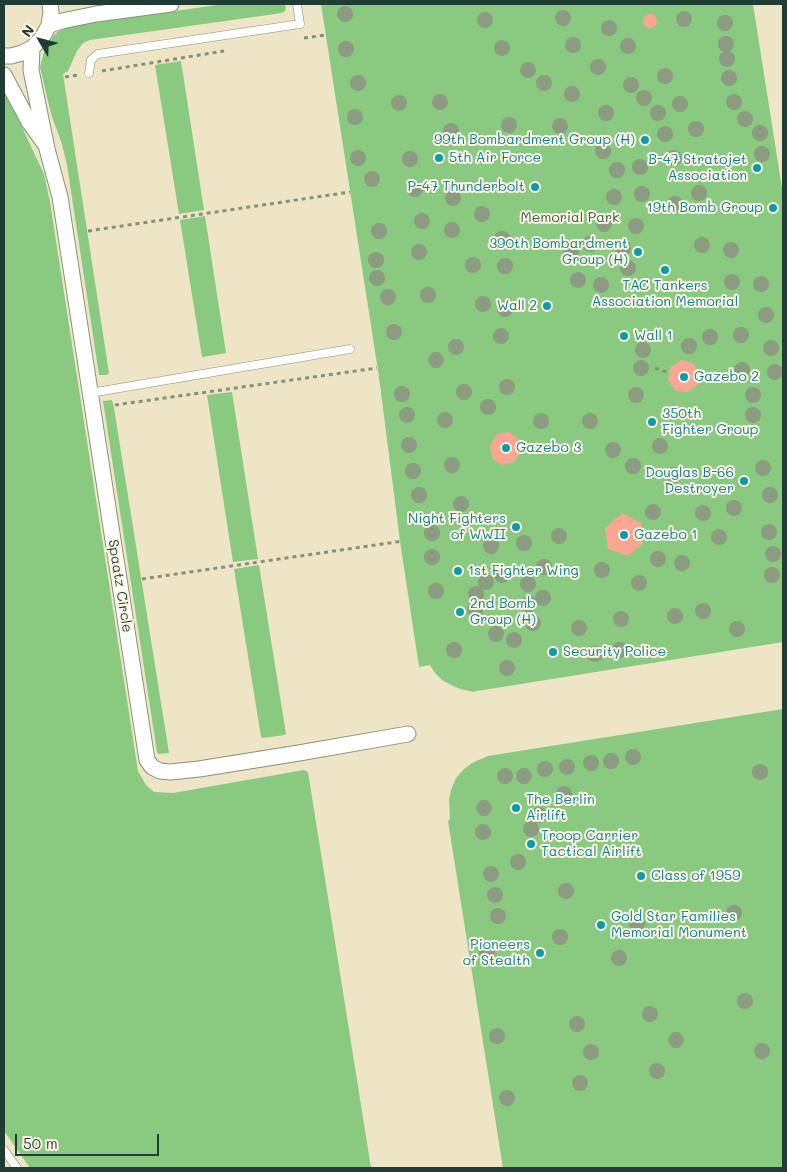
<!DOCTYPE html>
<style>
body{margin:0}
#map{position:relative;width:787px;height:1172px;overflow:hidden;background:#ede5c5;font-family:Mali,sans-serif}
canvas{display:block}
.frame{position:absolute;inset:0;border:5px solid #1f3d34;pointer-events:none}
.north{position:absolute;left:15px;top:15px;width:50px;height:50px;-webkit-text-stroke:4px #fcf5e5;paint-order:stroke;rotate:307deg;font-size:14px;font-weight:700;line-height:20px;text-align:center;color:#1f3d34}
.north::after{content:'';display:block;margin:auto;width:18px;height:22px;background:#1f3d34;clip-path:polygon(50% 0,100% 100%,50% 72%,0 100%)}
.scale{position:absolute;left:15px;top:1134px;width:144px;height:22px;box-sizing:border-box;border:2px solid #1f3d34;border-top:0;padding-left:6px;font-size:15px;line-height:18px;white-space:nowrap;color:#1f3d34;-webkit-text-stroke:4px #fcf5e5;paint-order:stroke}
</style>
<div id="map">
<canvas width="787" height="1172"></canvas>
<div class="frame"></div>
<div class="north">N</div>
<div class="scale">50 m</div>
</div>
<script>
const ctx = document.querySelector('canvas').getContext('2d');
ctx.lineJoin = 'round';
function fillPath(path, color) { ctx.fillStyle = color; ctx.fill(path, 'evenodd'); }
const toPath = rows => new Path2D(rows.map(r => 'M' + r).join(''));
function trace(path, color, width, dash) { ctx.strokeStyle = color; ctx.lineWidth = width; ctx.lineCap = dash ? 'butt' : 'round'; ctx.setLineDash(dash || []); ctx.stroke(path); }
function write(font, color, halo, rows, align = 'center') {
  ctx.font = font + ' Mali,sans-serif'; ctx.lineWidth = 4; ctx.setLineDash([]); ctx.textBaseline = 'middle'; ctx.strokeStyle = halo; ctx.fillStyle = color; for (const [text, x, y, turn = 0] of rows) {
    ctx.save(); ctx.translate(x, y); ctx.rotate((+turn || 0) * Math.PI / 180); ctx.textAlign = isNaN(turn) ? turn : align; if (halo) ctx.strokeText(text, 0, 0); ctx.fillText(text, 0, 0); ctx.restore();
  }
}
fillPath(toPath([
 [224,4,285,4,286,8,285,11,282,13,90,40,83,43,77,51,68,71,63,74,109,373,107,375,99,375,67,165,62,144,51,114,40,67,44,52,54,35,59,31,67,28,78,25],
 [321,4,753,4,783,195,783,642,477,691,473,692,460,689,451,685,442,680,435,673,430,665,419,667,400,541,379,377],
 [181,61,204,210,179,214,155,65],
 [4,89,44,174,50,202,138,771,146,785,154,792,173,793,304,770,308,772,371,1168,30,1168,4,1131],
 [205,216,226,353,202,357,180,220],
 [232,392,258,559,233,562,207,395],
 [112,400,114,408,169,753,158,754,157,752,103,401],
 [259,565,286,734,284,735,263,738,261,737,234,569],
 [783,709,783,1168,503,1168,448,821,450,819,449,799,451,790,456,778,464,769,472,763,488,756]
]), '#8ac980');
fillPath(toPath([
 '643 21a7 7 0 1 1 14 0a7 7 0 1 1-14 0Z',
 [681,360,693,363,699,373,698,385,688,392,676,391,668,381,670,368],
 [509,432,520,440,522,451,514,462,502,465,492,458,490,445,497,434],
 [622,513,641,523,643,543,628,556,608,549,605,528]
]), '#f9a794');
const lane = toPath([
 [89,73,91,60,98,54,300,24,297,4],
 [90,393,350,349],
 [4,1150,17,1168]
]);
const street = toPath([
 [49,25,62,21,96,14,171,4],
 [32,48,31,70,47,149,60,197,147,760,152,767,160,771,170,772,199,769,299,753,408,734],
 [4,56,11,56,22,53,32,48,42,38,49,25,51,12,50,4],
 [4,75,29,122,44,143]
]);
trace(lane, '#86917c', 9);
trace(street, '#86917c', 17);
trace(toPath([
 [304,38,326,35],
 [102,71,224,51],
 [65,77,78,75],
 [88,231,350,192],
 [655,368,669,373],
 [115,405,377,368],
 [142,579,403,541]
]), '#86917c', 3, [4, 4]);
trace(lane, '#fff', 8);
trace(street, '#fff', 15);
ctx.fillStyle = '#8b9c80';
for (const [x, y] of [
 [345,14],
 [563,18],
 [684,19],
 [485,20],
 [725,23],
 [609,28],
 [726,44],
 [573,45],
 [628,46],
 [502,48],
 [346,49],
 [727,59],
 [598,67],
 [528,70],
 [665,76],
 [729,78],
 [358,83],
 [544,83],
 [631,85],
 [572,94],
 [644,98],
 [440,102],
 [734,102],
 [399,103],
 [680,104],
 [606,113],
 [658,113],
 [355,117],
 [745,119],
 [509,125],
 [560,126],
 [696,129],
 [451,131],
 [760,133],
 [665,134],
 [603,151],
 [762,154],
 [358,158],
 [674,158],
 [410,159],
 [640,167],
 [617,170],
 [372,179],
 [415,189],
 [699,193],
 [642,194],
 [614,197],
 [453,198],
 [675,204],
 [482,214],
 [422,221],
 [604,224],
 [636,226],
 [452,230],
 [379,231],
 [502,239],
 [590,244],
 [702,245],
 [623,248],
 [731,250],
 [419,252],
 [571,253],
 [376,260],
 [473,265],
 [505,266],
 [628,268],
 [377,278],
 [578,280],
 [732,282],
 [761,284],
 [601,285],
 [428,295],
 [388,297],
 [483,304],
 [505,309],
 [766,315],
 [394,332],
 [741,335],
 [501,336],
 [710,337],
 [689,346],
 [456,347],
 [771,348],
 [643,350],
 [436,360],
 [641,368],
 [742,370],
 [775,372],
 [507,387],
 [464,392],
 [402,394],
 [636,395],
 [753,395],
 [488,407],
 [407,415],
 [753,415],
 [445,420],
 [541,421],
 [590,421],
 [409,445],
 [660,446],
 [613,450],
 [452,465],
 [633,466],
 [763,468],
 [413,471],
 [674,475],
 [419,495],
 [770,495],
 [461,504],
 [734,508],
 [653,512],
 [703,513],
 [769,532],
 [432,533],
 [559,536],
 [719,537],
 [524,543],
 [491,546],
 [773,554],
 [432,557],
 [658,559],
 [682,563],
 [544,567],
 [602,570],
 [502,575],
 [772,575],
 [486,582],
 [639,583],
 [528,584],
 [436,591],
 [476,594],
 [543,598],
 [529,604],
 [475,610],
 [703,611],
 [675,616],
 [621,619],
 [533,623],
 [579,628],
 [737,629],
 [496,634],
 [514,640],
 [454,650],
 [620,650],
 [595,654],
 [507,668],
 [633,757],
 [611,761],
 [591,763],
 [567,767],
 [545,769],
 [760,772],
 [505,776],
 [524,776],
 [564,794],
 [484,808],
 [539,815],
 [531,829],
 [483,832],
 [518,862],
 [491,874],
 [566,891],
 [495,895],
 [734,913],
 [498,916],
 [637,923],
 [560,937],
 [487,952],
 [619,958],
 [745,1001],
 [650,1014],
 [577,1024],
 [497,1036],
 [676,1040],
 [762,1051],
 [591,1052],
 [657,1071],
 [580,1083],
 [507,1098]
]) { ctx.beginPath(); ctx.arc(x, y, 8, 0, 2 * Math.PI); ctx.fill(); }
for (const [x, y, r, color] of [
 [645,140,5,"#0f9aa8"],
 [439,158,5,"#0f9aa8"],
 [757,168,5,"#0f9aa8"],
 [535,187,5,"#0f9aa8"],
 [773,208,5,"#0f9aa8"],
 [638,252,5,"#0f9aa8"],
 [665,270,5,"#0f9aa8"],
 [547,306,5,"#0f9aa8"],
 [624,336,5,"#0f9aa8"],
 [684,377,5,"#0f9aa8"],
 [652,422,5,"#0f9aa8"],
 [506,448,5,"#0f9aa8"],
 [744,481,5,"#0f9aa8"],
 [516,527,5,"#0f9aa8"],
 [624,535,5,"#0f9aa8"],
 [458,571,5,"#0f9aa8"],
 [460,612,5,"#0f9aa8"],
 [553,652,5,"#0f9aa8"],
 [516,808,5,"#0f9aa8"],
 [531,844,5,"#0f9aa8"],
 [641,876,5,"#0f9aa8"],
 [601,925,5,"#0f9aa8"],
 [540,953,5,"#0f9aa8"]
]) { const dot = new Path2D(); dot.arc(x, y, r, 0, 2 * Math.PI); ctx.fillStyle = color; ctx.fill(dot); trace(dot, '#fcf5e5', 2); }
write('14px', '#0d838f', '#fcf5e5', [
 ["99th Bombardment Group (H)",635,140,"right"],
 ["5th Air Force",449,158],
 ["B-47 Stratojet",747,160,"right"],
 ["Association",747,176,"right"],
 ["P-47 Thunderbolt",525,187,"right"],
 ["19th Bomb Group",763,208,"right"],
 ["390th Bombardment",628,244,"right"],
 ["Group (H)",628,260,"right"],
 ["TAC Tankers",665,286,"center"],
 ["Association Memorial",665,302,"center"],
 ["Wall 2",537,306,"right"],
 ["Wall 1",634,336],
 ["Gazebo 2",694,377],
 ["350th",662,414],
 ["Fighter Group",662,430],
 ["Gazebo 3",516,448],
 ["Douglas B-66",734,473,"right"],
 ["Destroyer",734,489,"right"],
 ["Night Fighters",506,519,"right"],
 ["of WWII",506,535,"right"],
 ["Gazebo 1",634,535],
 ["1st Fighter Wing",468,571],
 ["2nd Bomb",470,604],
 ["Group (H)",470,620],
 ["Security Police",563,652],
 ["The Berlin",526,800],
 ["Airlift",526,816],
 ["Troop Carrier",541,836],
 ["Tactical Airlift",541,852],
 ["Class of 1959",651,876],
 ["Gold Star Families",611,917],
 ["Memorial Monument",611,933],
 ["Pioneers",530,945,"right"],
 ["of Stealth",530,961,"right"]
], 'left');
write('14px', '#3a6047', '#fcf5e5', [
 ["Memorial Park",570,218]
]);
write('14px', '#1f3d34', '#fcf5e5', [
 ["Spaatz Circle",120,586,81]
]);
</script>
